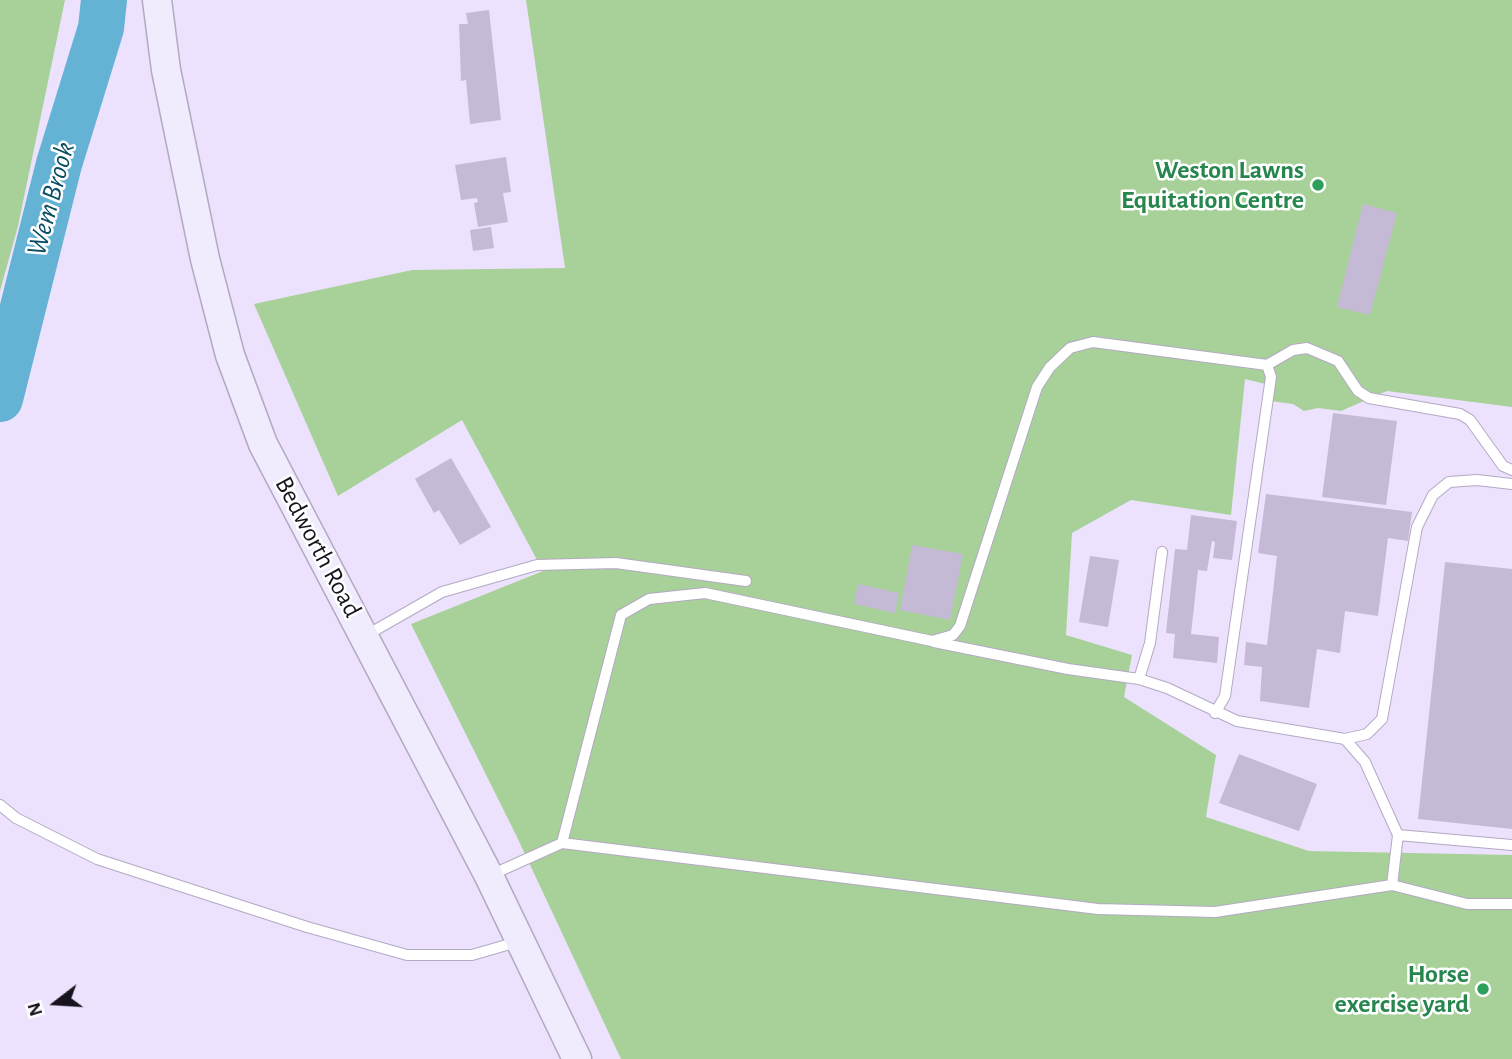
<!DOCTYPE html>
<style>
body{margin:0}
#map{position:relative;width:1512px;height:1059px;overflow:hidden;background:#ede2fe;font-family:"Alegreya Sans",sans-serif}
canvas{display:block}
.north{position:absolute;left:21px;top:968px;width:70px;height:70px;-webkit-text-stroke:5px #fff;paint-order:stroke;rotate:253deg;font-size:19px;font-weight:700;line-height:28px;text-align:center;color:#18141d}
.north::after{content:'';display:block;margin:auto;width:24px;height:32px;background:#18141d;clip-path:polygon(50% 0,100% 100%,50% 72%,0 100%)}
</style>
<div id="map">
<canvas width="1512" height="1059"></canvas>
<div class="north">N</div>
</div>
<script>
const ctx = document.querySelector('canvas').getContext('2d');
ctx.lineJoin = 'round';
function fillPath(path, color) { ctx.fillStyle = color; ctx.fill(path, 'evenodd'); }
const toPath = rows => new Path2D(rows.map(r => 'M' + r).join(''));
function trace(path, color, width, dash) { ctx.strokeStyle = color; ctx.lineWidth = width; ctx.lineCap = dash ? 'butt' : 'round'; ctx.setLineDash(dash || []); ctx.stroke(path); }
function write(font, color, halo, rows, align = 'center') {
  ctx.font = font + ' "Alegreya Sans",sans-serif'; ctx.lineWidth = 5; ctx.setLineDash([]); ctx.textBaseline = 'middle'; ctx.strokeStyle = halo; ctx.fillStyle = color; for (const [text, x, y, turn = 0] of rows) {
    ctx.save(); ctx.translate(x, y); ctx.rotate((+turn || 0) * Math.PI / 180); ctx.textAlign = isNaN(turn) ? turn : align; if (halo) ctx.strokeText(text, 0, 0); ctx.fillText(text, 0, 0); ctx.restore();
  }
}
fillPath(toPath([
 [0,0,65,0,18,226,0,291],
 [526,0,1512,0,1512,407,1387,391,1341,411,1318,408,1304,411,1293,404,1263,400,1265,384,1245,379,1231,515,1131,500,1072,533,1066,635,1132,655,1124,697,1216,755,1206,817,1309,851,1512,855,1512,1059,621,1059,516,835,411,624,543,571,462,420,338,496,254,304,412,270,565,268]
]), '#a8d19a');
trace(toPath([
 [0,399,59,164,101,28,104,0]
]), '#64b3d4', 46);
fillPath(toPath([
 [489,10,501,120,470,124,466,80,461,81,459,24,468,24,466,13],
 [506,157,511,192,503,193,508,222,478,227,474,203,478,202,477,198,461,200,455,165],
 [1363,204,1397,213,1370,315,1337,307],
 [491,227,494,248,473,251,470,230],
 [1333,413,1397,421,1386,505,1322,497],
 [451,458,491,527,460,545,439,510,434,513,415,479],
 [1266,494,1412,512,1408,541,1388,538,1378,616,1345,611,1340,653,1317,649,1309,708,1260,701,1262,667,1244,665,1246,642,1267,645,1277,556,1258,553],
 [1191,515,1237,521,1232,560,1213,558,1215,542,1212,541,1207,571,1198,570,1191,634,1219,637,1217,663,1173,658,1175,634,1166,633,1175,549,1187,550],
 [912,545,963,554,950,620,900,610],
 [1090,556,1119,560,1108,627,1079,622],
 [1445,562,1512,569,1512,829,1418,819],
 [858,584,899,593,895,613,854,604],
 [1239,754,1317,784,1299,831,1219,803]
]), '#c5bad5');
const service = toPath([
 [365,636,442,592,537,565,616,563,746,581],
 [934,642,1068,669,1139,679,1167,688,1237,721,1345,739,1367,734,1382,719,1417,527,1433,495,1449,482,1477,480,1512,484],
 [1139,679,1150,643,1162,552],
 [1215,713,1225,696,1271,377,1267,365],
 [1345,739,1365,762,1398,835,1392,885],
 [0,805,16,818,97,859,307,927,407,955,472,955,517,942],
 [1398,835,1512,845],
 [562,843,621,615,649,599,705,593,932,641,953,635,960,626,1037,387,1050,367,1070,348,1093,342,1267,365,1293,350,1307,348,1338,361,1358,391,1369,398,1460,414,1470,420,1503,466,1512,470],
 [491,875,562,843,1098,909,1215,912,1392,885,1467,904,1512,904]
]);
const secondary = toPath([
 [157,0,166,70,205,259,230,355,263,444,489,876,577,1059]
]);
trace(service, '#b3a9c3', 12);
trace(secondary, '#b3a9c3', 31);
trace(service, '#fff', 10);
trace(secondary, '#f1ecfd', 28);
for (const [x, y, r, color] of [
 [1318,185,7,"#2e9e5b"],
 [1483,989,7,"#2e9e5b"]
]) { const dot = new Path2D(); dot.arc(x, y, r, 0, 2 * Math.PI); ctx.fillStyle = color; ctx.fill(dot); trace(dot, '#fff', 2.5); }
write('bold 26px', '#27864d', '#fff', [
 ["Weston Lawns",1304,170],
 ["Equitation Centre",1304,200],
 ["Horse",1469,974],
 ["exercise yard",1469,1004]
], 'right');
write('26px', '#18141d', '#fff', [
 ["Bedworth Road",318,547,62]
]);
write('italic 28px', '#094e65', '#fff', [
 ["Wem Brook",51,199,-75]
]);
</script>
